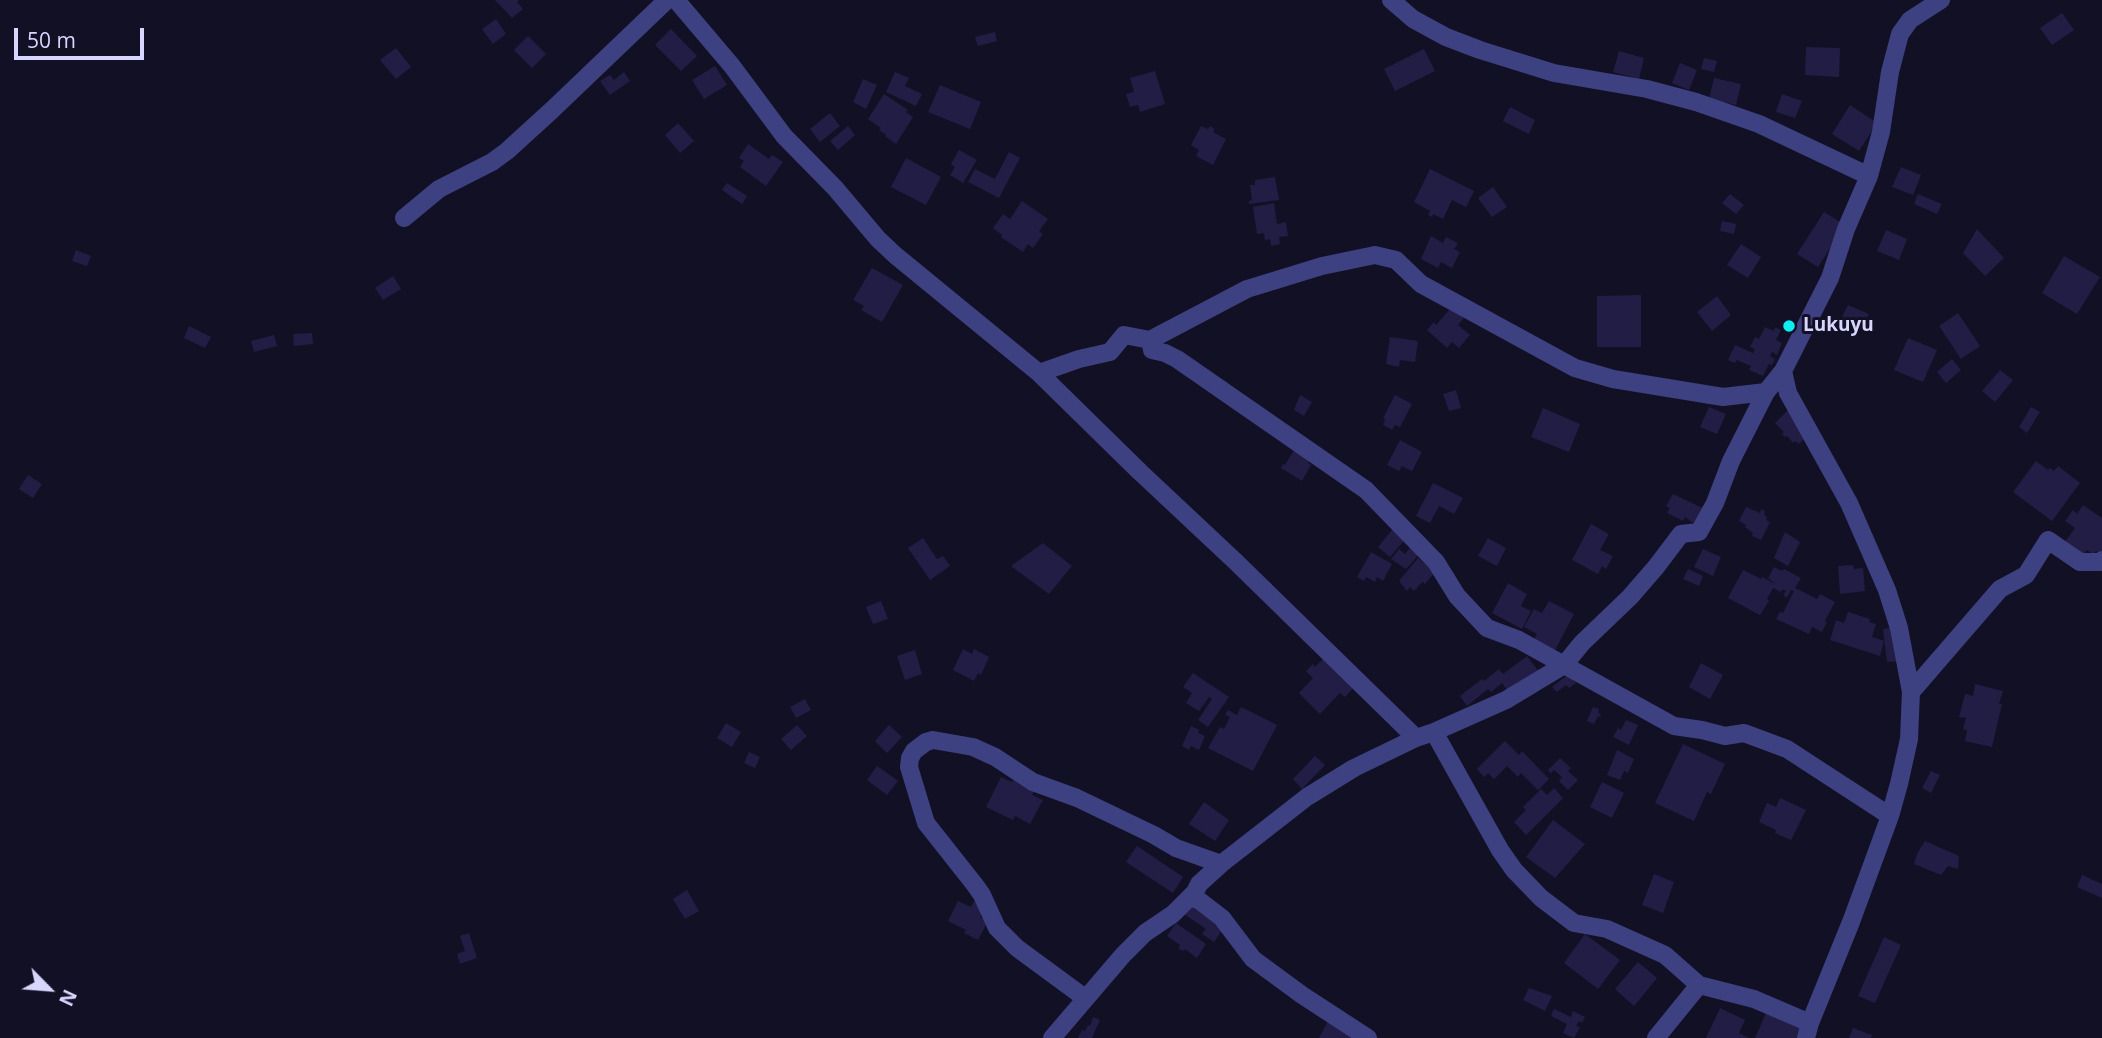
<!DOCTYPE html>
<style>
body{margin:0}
#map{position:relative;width:2102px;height:1038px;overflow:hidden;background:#121025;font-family:"Open Sans",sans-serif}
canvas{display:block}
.north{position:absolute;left:14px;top:954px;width:70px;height:70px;-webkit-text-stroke:5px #121025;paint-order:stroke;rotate:115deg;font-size:19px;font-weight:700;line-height:28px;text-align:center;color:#d8d6fd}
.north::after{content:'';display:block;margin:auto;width:24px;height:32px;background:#d8d6fd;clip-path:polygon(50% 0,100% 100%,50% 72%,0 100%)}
.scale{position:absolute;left:14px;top:28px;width:130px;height:32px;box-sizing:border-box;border:4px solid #d8d6fd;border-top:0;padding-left:9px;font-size:21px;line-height:24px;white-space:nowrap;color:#d8d6fd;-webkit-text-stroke:5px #121025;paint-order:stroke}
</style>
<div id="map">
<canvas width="2102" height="1038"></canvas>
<div class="north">N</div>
<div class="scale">50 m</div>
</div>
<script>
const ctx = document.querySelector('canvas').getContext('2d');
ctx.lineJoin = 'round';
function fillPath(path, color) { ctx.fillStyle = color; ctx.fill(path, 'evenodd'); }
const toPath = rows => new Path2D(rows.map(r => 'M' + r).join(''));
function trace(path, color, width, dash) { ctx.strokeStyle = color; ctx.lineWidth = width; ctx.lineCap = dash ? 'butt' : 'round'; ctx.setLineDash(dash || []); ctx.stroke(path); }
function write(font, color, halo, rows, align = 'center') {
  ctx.font = font + ' "Open Sans",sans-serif'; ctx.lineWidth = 6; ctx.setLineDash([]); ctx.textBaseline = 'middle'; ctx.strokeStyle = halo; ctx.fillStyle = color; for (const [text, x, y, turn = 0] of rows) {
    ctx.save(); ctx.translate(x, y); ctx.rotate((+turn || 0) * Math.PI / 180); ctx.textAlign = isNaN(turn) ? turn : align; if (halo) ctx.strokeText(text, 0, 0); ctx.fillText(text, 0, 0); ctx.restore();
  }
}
fillPath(toPath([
 [495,0,519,0,517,2,523,9,512,18],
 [2062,13,2074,30,2052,45,2040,28],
 [496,19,506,34,493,44,482,29],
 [671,29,697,56,681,71,655,45],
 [995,32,997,41,978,46,975,37],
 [528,36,546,54,532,68,514,50],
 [1806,47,1840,48,1839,77,1805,75],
 [396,48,411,67,396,79,380,60],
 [1424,49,1435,71,1395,91,1384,69],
 [1619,51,1644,58,1639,79,1613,72],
 [1704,58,1717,61,1714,72,1701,69],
 [1680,63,1697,70,1689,90,1672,83],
 [715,66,727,85,704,99,692,80],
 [1155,71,1165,104,1140,112,1138,105,1130,107,1126,94,1134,92,1130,78],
 [624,72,630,81,610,95,600,81,610,75,614,80],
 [895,72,909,78,905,86,922,94,916,106,886,92],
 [1714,78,1741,84,1736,105,1709,99],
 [863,79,877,85,866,109,853,102],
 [940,85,981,102,970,129,928,112],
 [884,94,908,110,906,112,913,117,896,144,885,136,886,135,879,130,881,128,868,119],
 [1782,94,1802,101,1795,118,1776,112],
 [1850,105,1877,123,1859,151,1832,134],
 [1510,107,1535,120,1529,134,1503,121],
 [830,113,840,126,820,142,810,129],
 [678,123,694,141,680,153,665,135],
 [848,126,855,135,838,150,830,141],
 [1201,126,1208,129,1210,126,1215,129,1213,132,1226,139,1213,165,1196,156,1199,150,1191,145],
 [748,144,769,159,772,155,783,162,766,186,740,167,744,161,739,158],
 [959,150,977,160,963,183,950,175,955,167,951,164],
 [1009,152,1020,158,999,198,968,182,975,169,995,179],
 [906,158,941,177,926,205,891,187],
 [1901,167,1921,175,1913,195,1892,187],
 [1430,169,1474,191,1466,207,1452,200,1443,219,1433,214,1432,217,1428,215,1430,211,1414,202],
 [1275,177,1279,200,1249,204,1249,201,1252,200,1250,185,1255,185,1255,180],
 [727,183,747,196,742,204,722,190],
 [1493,187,1507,207,1492,217,1478,198],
 [1730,194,1744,205,1736,214,1722,203],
 [1918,194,1942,204,1937,214,1914,204],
 [1022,201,1048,219,1039,231,1043,234,1033,248,1028,244,1023,252,1001,237,1002,235,993,228,1003,214,1010,219],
 [1274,203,1277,224,1286,222,1288,236,1279,237,1280,244,1271,246,1270,239,1265,240,1264,233,1257,234,1253,207],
 [1824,212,1845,225,1818,267,1797,254],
 [1722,221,1736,224,1734,234,1720,231],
 [1977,229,2004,258,1985,276,1963,253],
 [1886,230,1907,239,1899,260,1877,251],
 [1431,236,1443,243,1446,237,1458,243,1454,249,1460,252,1452,268,1441,262,1438,268,1421,259],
 [1741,244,1761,257,1748,278,1727,265],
 [76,250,91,256,87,266,72,261],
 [2064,256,2100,277,2077,314,2042,293],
 [872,268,903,285,882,322,861,310,864,306,853,300],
 [393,276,401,289,383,300,375,288],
 [1641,295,1641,347,1597,347,1597,296],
 [1717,296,1731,315,1712,331,1697,312],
 [1848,305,1869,314,1861,330,1840,321],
 [1451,308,1464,318,1458,325,1470,335,1459,348,1452,342,1447,348,1427,330,1434,322,1436,325],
 [1958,313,1980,346,1961,359,1939,326],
 [189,326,211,337,205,348,184,338],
 [1765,327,1774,331,1775,327,1781,330,1776,340,1782,343,1777,355,1772,352,1770,356,1775,359,1772,365,1769,364,1763,376,1749,370,1751,366,1737,360,1735,363,1728,360,1735,345,1753,353,1755,349,1750,347,1755,337,1759,339],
 [312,333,313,344,294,346,293,334],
 [274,335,277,346,254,352,251,341],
 [1390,337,1418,341,1415,362,1400,360,1399,367,1386,364],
 [1908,338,1937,350,1923,382,1894,370],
 [1952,359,1961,370,1946,383,1937,372],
 [2000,370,2013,380,1995,402,1982,391],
 [1456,390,1461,408,1449,411,1443,394],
 [1300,395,1312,402,1304,416,1294,410],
 [1395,395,1412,404,1400,427,1395,425,1392,430,1383,425,1385,420,1383,418],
 [1709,407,1726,414,1717,434,1700,427],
 [2031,407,2040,412,2027,433,2019,427],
 [1543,408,1580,424,1569,452,1531,437],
 [1790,408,1806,437,1799,444,1795,441,1793,443,1787,436,1785,437,1782,434,1784,432,1775,423],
 [1400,440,1422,452,1412,471,1402,466,1399,471,1387,465],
 [1296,447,1312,457,1308,463,1311,465,1302,481,1281,468,1283,464,1285,465],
 [2036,461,2048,470,2050,468,2054,471,2058,466,2080,483,2052,521,2013,492],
 [28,475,42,484,33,498,19,489],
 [1433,483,1463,498,1454,514,1439,506,1430,523,1416,516],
 [1673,494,1709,511,1700,528,1685,517,1683,521,1667,513,1670,508,1666,506],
 [2083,505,2102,518,2102,555,2096,551,2093,554,2087,550,2083,555,2065,542,2075,528,2065,521,2073,510,2077,514],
 [1746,507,1760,513,1761,509,1765,511,1764,515,1767,517,1766,520,1770,522,1761,540,1752,536,1753,533,1745,527,1746,525,1739,521],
 [1591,524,1609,534,1600,550,1613,556,1606,569,1602,566,1598,574,1572,560],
 [1396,525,1408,536,1390,557,1378,547],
 [1785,532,1800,542,1788,566,1774,558],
 [923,538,937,559,943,556,950,566,930,580,908,548],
 [1488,538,1506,548,1497,566,1478,556],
 [1043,543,1072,566,1049,594,1011,566],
 [1413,544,1421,552,1406,569,1391,559,1399,549,1405,554],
 [1703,549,1721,557,1713,576,1694,567],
 [1371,552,1392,564,1383,581,1377,577,1375,582,1366,577,1364,581,1357,577],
 [1418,558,1435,572,1425,584,1422,582,1414,591,1410,587,1407,591,1399,581],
 [1853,565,1854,569,1863,568,1865,591,1840,594,1838,566],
 [1774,567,1782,571,1784,569,1801,578,1795,588,1817,599,1820,594,1835,602,1825,621,1827,622,1822,632,1812,627,1809,634,1776,619,1780,612,1783,613,1794,591,1791,590,1787,598,1783,595,1786,591,1782,589,1781,592,1773,588,1767,599,1769,601,1760,615,1728,598,1743,570,1761,579,1762,577,1775,584,1768,578],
 [1688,569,1703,576,1699,586,1683,579],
 [1508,583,1527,594,1521,606,1531,611,1522,629,1492,613],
 [881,601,888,619,873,624,866,607],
 [1549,601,1574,614,1553,654,1532,643,1537,634,1524,627,1534,609,1542,613],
 [1848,612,1870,619,1869,622,1876,624,1872,637,1884,641,1880,656,1830,640,1836,620,1844,623],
 [1889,623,1902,661,1887,662,1883,629,1889,628],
 [963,649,972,654,974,649,989,657,981,675,978,673,974,681,953,670],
 [915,650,922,674,905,680,897,656],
 [1527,656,1539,672,1510,694,1502,683,1491,692,1488,689,1467,706,1460,696,1482,679,1484,681,1499,669,1503,674],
 [1323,659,1353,688,1345,697,1340,693,1320,714,1299,693,1313,678,1306,671,1313,664,1315,667],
 [1701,663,1723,675,1710,699,1689,687],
 [1193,673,1229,697,1208,727,1198,720,1212,699,1209,697,1199,711,1186,703,1192,693,1183,687],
 [1569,674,1576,683,1569,688,1566,685,1557,692,1552,687],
 [1975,684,2003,691,1999,704,2002,704,1992,747,1965,741,1967,730,1963,729,1966,718,1959,717,1965,694,1973,696],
 [805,699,811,710,796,718,790,707],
 [1241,707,1277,725,1253,771,1208,748,1220,727,1224,729,1230,717,1225,715,1228,710,1237,715],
 [1593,707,1599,709,1598,713,1601,714,1600,717,1598,716,1594,724,1587,721],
 [1626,720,1638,725,1629,745,1613,737,1618,728,1621,730],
 [726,723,741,732,732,747,717,738],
 [797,725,807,736,791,750,781,739],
 [889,725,902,737,887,753,875,741],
 [1191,726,1199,730,1198,733,1205,736,1199,750,1191,746,1189,750,1182,746],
 [1505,741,1519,755,1522,751,1549,779,1538,790,1521,773,1518,777,1507,766,1494,779,1488,773,1484,777,1477,769],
 [1683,744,1725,764,1711,794,1707,792,1694,821,1655,803],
 [1617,750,1634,759,1628,773,1624,771,1620,780,1607,775],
 [749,752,760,757,755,768,744,763],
 [1315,756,1325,765,1302,789,1293,779],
 [1560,758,1571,768,1568,771,1578,780,1568,790,1559,781,1562,777,1554,770,1551,773,1548,770],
 [877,766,898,781,887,795,867,780],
 [1931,771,1940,775,1931,793,1922,788],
 [1001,777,1012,782,1015,778,1035,789,1032,795,1043,800,1030,824,1015,816,1013,820,986,807],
 [1602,782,1624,793,1612,818,1590,807],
 [1554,788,1563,798,1526,835,1514,822,1526,810,1523,807,1541,789,1547,795],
 [1780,798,1806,810,1791,840,1775,833,1776,830,1759,822,1767,803,1776,807],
 [1204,802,1229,820,1215,841,1189,824],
 [1553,820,1585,844,1555,878,1526,857],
 [1925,841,1959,856,1958,869,1948,866,1941,875,1914,864,1918,852],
 [1137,846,1183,877,1173,893,1126,862],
 [1654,874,1674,882,1663,913,1642,905],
 [2082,875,2102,884,2102,898,2077,887],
 [687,890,699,911,685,919,673,899],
 [958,901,971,907,974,901,985,907,980,917,988,921,978,940,964,933,966,930,948,921],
 [1191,903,1225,926,1214,942,1202,934,1206,929,1184,914],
 [1176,923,1206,944,1197,958,1185,949,1183,951,1178,948,1180,945,1167,936],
 [469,933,477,958,460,964,457,954,465,951,460,936],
 [1585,934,1620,960,1598,989,1564,963],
 [1884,937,1901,945,1875,1003,1858,996],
 [1638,962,1657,978,1634,1006,1615,989],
 [1529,988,1552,996,1545,1011,1523,1000],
 [1720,1008,1745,1020,1739,1033,1749,1038,1706,1038],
 [1554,1009,1571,1017,1573,1011,1585,1017,1582,1023,1579,1021,1576,1026,1580,1027,1574,1038,1563,1033,1567,1024,1551,1016],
 [1767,1011,1804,1028,1800,1038,1755,1038],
 [1093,1017,1100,1020,1092,1038,1078,1038,1082,1030,1085,1031,1088,1025,1090,1026],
 [1328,1021,1358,1038,1319,1038],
 [1853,1028,1872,1035,1871,1038,1849,1038]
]), '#221d45');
trace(toPath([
 [676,0,732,66,784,136,835,188,878,239,895,255,1039,373,1140,472,1236,562,1416,738],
 [1391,0,1413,19,1446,37,1480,50,1554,73,1647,89,1696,102,1759,124,1869,176],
 [404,218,439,189,492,162,507,151,552,110,667,0],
 [1150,340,1247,289,1322,266,1375,255,1396,260,1421,284,1575,368,1613,379,1723,397,1766,392],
 [1039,373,1079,359,1110,352,1124,335,1150,340,1152,350,1165,353,1177,359,1366,490,1436,562,1457,596,1487,628,1519,640,1674,726,1702,730,1725,736,1744,733,1787,749,1890,816],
 [1911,692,2000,589,2026,575,2048,540,2080,562,2100,562,2102,560],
 [1434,732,1500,850,1514,870,1541,898,1574,923,1607,929,1665,955,1699,985,1754,999,1810,1023],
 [1085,998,1017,948,997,928,982,895,975,885,926,823,909,767,910,758,914,751,926,742,933,740,973,747,995,757,1033,782,1077,798,1154,835,1176,848,1221,864],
 [1052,1038,1123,955,1145,933,1173,914,1195,892],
 [1368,1038,1302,995,1253,959,1222,918,1200,901,1195,899,1195,892,1199,884,1221,864,1307,797,1354,768,1416,738,1434,732,1506,700,1564,665,1582,643,1630,597,1656,567,1681,534,1699,532,1715,503,1731,461,1766,392,1783,371],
 [1656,1038,1699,985],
 [1806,1038,1810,1023,1851,922,1890,816,1899,784,1909,739,1911,692,1899,628,1887,590,1849,503,1788,393,1783,371,1830,278,1846,229,1869,176,1881,132,1890,72,1900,34,1910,20,1941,0]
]), '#3e4181', 18);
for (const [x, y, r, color] of [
 [1789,326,7,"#0deef2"]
]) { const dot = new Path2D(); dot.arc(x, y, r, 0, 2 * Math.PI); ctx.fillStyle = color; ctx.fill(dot); trace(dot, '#121025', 2.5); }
write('bold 19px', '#d8d6fd', '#121025', [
 ["Lukuyu",1803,326]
], 'left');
</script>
